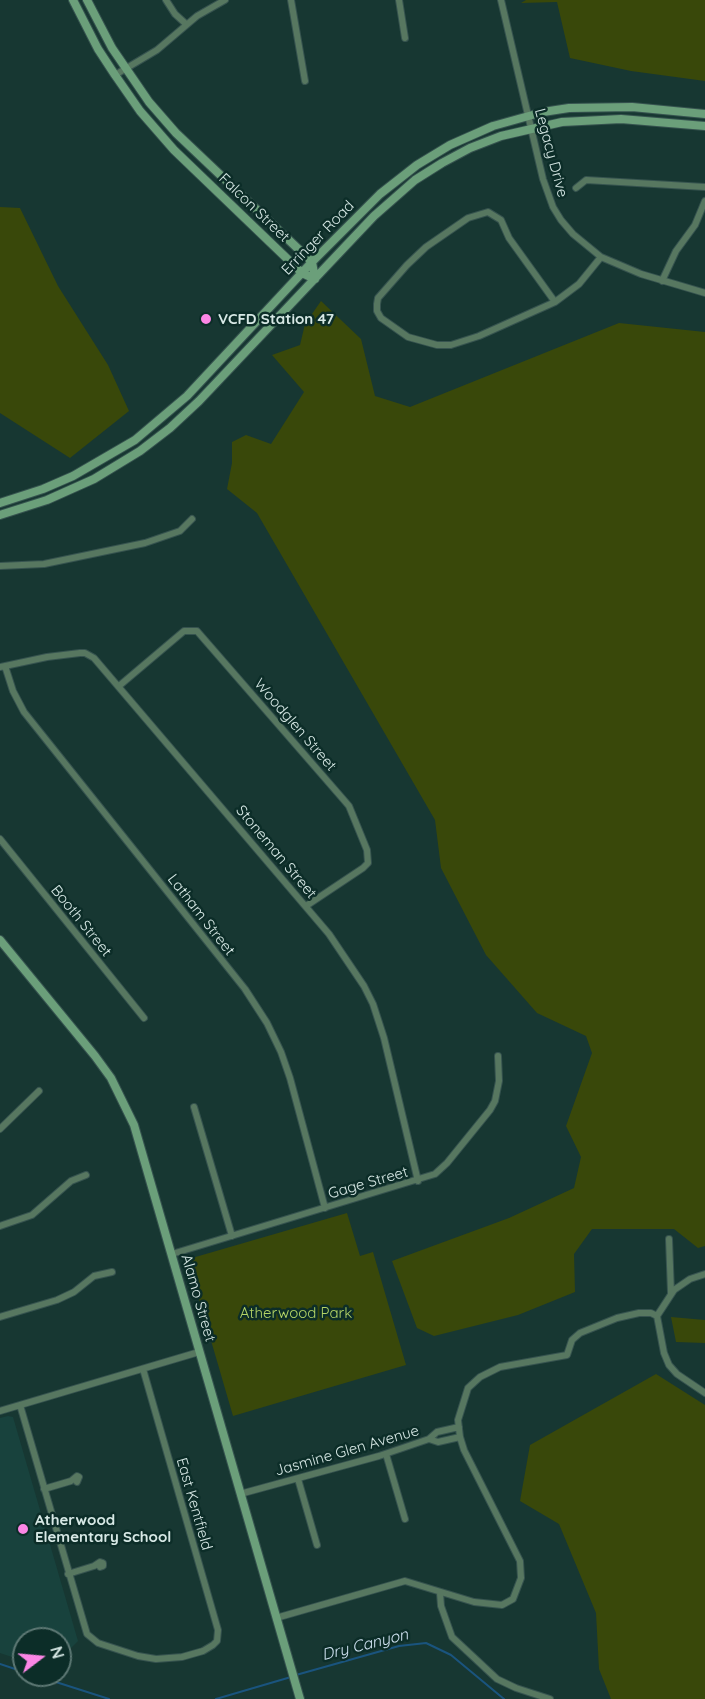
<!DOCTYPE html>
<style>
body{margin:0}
#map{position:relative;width:705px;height:1699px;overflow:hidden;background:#173732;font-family:Quicksand,sans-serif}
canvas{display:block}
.north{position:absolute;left:12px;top:1627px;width:60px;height:60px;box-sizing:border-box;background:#0c2d28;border:2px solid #5d7874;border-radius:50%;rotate:74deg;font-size:16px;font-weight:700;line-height:24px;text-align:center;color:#d7e8e5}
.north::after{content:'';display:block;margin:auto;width:21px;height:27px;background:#fb86e5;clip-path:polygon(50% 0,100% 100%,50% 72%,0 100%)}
</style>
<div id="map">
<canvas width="705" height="1699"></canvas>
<div class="north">N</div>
</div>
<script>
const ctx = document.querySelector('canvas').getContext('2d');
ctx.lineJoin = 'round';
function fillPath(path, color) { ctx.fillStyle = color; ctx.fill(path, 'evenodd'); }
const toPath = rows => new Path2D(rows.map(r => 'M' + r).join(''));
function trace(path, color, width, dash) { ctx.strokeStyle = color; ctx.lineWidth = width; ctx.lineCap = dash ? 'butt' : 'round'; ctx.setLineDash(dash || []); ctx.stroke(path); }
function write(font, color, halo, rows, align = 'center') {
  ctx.font = font + ' Quicksand,sans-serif'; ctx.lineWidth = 5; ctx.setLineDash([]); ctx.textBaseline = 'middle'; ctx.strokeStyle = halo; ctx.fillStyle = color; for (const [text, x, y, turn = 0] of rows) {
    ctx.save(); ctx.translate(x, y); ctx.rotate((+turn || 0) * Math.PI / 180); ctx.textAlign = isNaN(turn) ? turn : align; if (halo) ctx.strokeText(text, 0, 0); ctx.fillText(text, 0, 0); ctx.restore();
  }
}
fillPath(toPath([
 [8,1416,13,1417,78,1641,60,1659,60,1639,24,1639,24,1661,0,1653,0,1418]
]), '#18423d');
fillPath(toPath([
 [526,0,705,0,705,81,631,71,570,58,557,2,521,3],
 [0,207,20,208,58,286,108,365,129,411,70,458,0,413],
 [321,301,361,339,375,396,410,407,619,323,705,332,705,1246,698,1248,674,1229,592,1229,574,1254,575,1292,518,1315,434,1336,417,1328,392,1261,509,1218,574,1188,581,1157,566,1126,592,1053,586,1036,537,1013,486,955,441,868,435,820,257,513,227,489,232,463,232,442,246,435,271,444,304,392,272,355,300,345,305,324],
 [347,1213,360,1256,373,1252,406,1365,233,1416,189,1265,192,1258],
 [671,1317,705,1320,705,1343,676,1342],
 [656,1374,705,1405,705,1699,611,1699,599,1669,596,1613,559,1524,520,1501,530,1445]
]), '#39480a');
trace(toPath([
 [0,1664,24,1672],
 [34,1675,109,1699],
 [296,1675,399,1646,426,1643,451,1655,504,1699],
 [216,1699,291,1677]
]), '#1a547e', 2);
const street = toPath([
 [166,0,175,14,186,24],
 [291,0,305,81],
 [399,0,405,38],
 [501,0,543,179,553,207,561,220,573,234,601,257,641,274,705,293],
 [115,75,157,50,197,16,225,0],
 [576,188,586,180,705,187],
 [662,281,676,251,695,225,705,201],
 [555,302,509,238,501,220,488,212,468,218,426,247,407,265,378,298,377,304,377,311,381,318,408,337,437,345,451,345,479,336,555,302,579,284,601,257],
 [0,566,44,564,145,543,180,531,192,519],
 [5,666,13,691,24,712,245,989,267,1023,281,1052,290,1078,325,1208],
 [0,667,47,657,80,653,85,653,94,658,329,934,364,986,373,1004,384,1038,418,1181],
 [119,686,184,631,197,631,343,799,349,806,367,850,368,863,363,868,306,906],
 [0,839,144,1018],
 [194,1107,232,1236],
 [0,1129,39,1091],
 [0,1226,32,1215,71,1181,86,1175],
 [669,1239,671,1293],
 [172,1254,435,1174,447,1163,490,1110,495,1101,499,1081,498,1056],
 [657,1316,664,1353,669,1365,677,1374,705,1393],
 [0,1317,57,1300,74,1292,94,1276,112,1272],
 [20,1405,87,1634,98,1643,138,1656,156,1659,182,1657,203,1651,213,1645,217,1641,218,1630,143,1369],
 [0,1411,199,1352],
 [429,1439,437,1432,459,1427],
 [386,1454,405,1519],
 [298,1479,317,1545],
 [44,1489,71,1481,77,1476,79,1477,77,1482],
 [240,1494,379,1456,429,1439,438,1442,460,1437],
 [68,1574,94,1566,100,1562,103,1563,103,1566,100,1567],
 [440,1593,441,1606,452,1637,497,1679,516,1688,550,1699],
 [276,1618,405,1581,474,1602,502,1605,513,1599,521,1578,520,1561,464,1450,460,1437,458,1420,468,1388,480,1377,500,1367,567,1355,572,1340,580,1333,617,1318,639,1313,651,1313,657,1316,674,1290,690,1279,705,1274]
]);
const secondary = toPath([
 [73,0,98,49,115,75,140,111,174,150,302,273,315,279],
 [87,0,112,48,149,102,176,133,312,262,315,279],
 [0,503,43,489,73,476,135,440,187,396,312,262,380,194,417,165,450,145,493,126,543,112,569,108,632,107,705,114],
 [0,515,47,500,94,479,140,451,170,428,199,401,374,216,415,180,442,163,470,148,501,136,562,122,621,119,705,126],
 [0,940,95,1056,111,1078,134,1125,300,1699]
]);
trace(street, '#36534f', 8);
trace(secondary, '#36534f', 10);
trace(street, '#577760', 6);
trace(secondary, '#6b9f7a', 8);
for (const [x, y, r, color] of [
 [206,319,6,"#fb86e5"],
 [23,1529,6,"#fb86e5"]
]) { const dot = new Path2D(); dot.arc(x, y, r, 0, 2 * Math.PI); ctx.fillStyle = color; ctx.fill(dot); trace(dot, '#0c2d28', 2); }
write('15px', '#d7e8e5', '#0c2d28', [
 ["Legacy Drive",551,153,75],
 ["Falcon Street",254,208,44],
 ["Erringer Road",318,238,-46],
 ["Woodglen Street",295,725,49],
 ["Stoneman Street",276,852,50],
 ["Latham Street",201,915,52],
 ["Booth Street",81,921,51],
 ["Gage Street",368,1183,-16],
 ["Alamo Street",198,1298,74],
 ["Jasmine Glen Avenue",347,1451,-16],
 ["East Kentfield",194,1504,74]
]);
write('bold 15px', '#d7e8e5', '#0c2d28', [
 ["VCFD Station 47",218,319],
 ["Atherwood",35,1520],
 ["Elementary School",35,1537]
], 'left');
write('15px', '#b5d566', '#0c2d28', [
 ["Atherwood Park",296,1313]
]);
write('italic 16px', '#d1e3f2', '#0c2d28', [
 ["Dry Canyon",365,1645,-14]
]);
</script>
